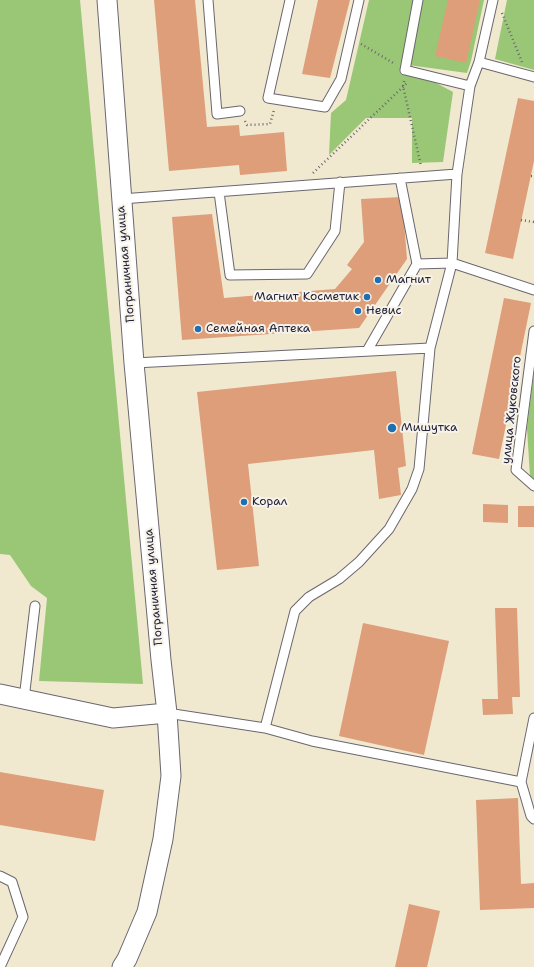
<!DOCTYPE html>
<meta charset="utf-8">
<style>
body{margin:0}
canvas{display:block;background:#f1e8d0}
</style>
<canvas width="534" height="967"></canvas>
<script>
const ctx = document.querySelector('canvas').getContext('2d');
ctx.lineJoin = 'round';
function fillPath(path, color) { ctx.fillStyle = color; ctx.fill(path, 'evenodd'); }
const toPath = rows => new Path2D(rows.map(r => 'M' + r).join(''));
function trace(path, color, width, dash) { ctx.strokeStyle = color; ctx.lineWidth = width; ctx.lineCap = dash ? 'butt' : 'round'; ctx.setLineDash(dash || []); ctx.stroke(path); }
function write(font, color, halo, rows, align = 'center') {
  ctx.font = font + ' "Shantell Sans",sans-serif'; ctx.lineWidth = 4; ctx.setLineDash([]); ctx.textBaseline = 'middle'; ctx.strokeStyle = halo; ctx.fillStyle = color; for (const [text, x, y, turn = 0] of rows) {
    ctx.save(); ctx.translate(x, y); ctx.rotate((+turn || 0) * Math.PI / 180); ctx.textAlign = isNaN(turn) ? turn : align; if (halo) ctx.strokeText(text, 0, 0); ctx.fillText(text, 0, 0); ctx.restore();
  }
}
fillPath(toPath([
 [0,0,80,0,143,684,39,681,47,598,31,586,10,555,0,554],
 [369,0,484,0,471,61,467,73,401,64,453,92,443,162,412,163,412,118,366,118,329,155,331,113,346,100],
 [507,0,534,0,534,70,495,59],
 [534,372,534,481,530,477,527,428]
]), '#99c775');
fillPath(toPath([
 [154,0,195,0,207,127,239,125,240,136,284,132,287,171,240,175,239,165,169,171],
 [318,0,350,0,330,78,302,74],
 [448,0,480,0,466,63,435,56],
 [518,98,534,101,534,161,513,259,485,253],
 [402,197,407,259,359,328,182,340,172,217,212,214,224,298,335,289,352,269,347,265,364,242,361,199],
 [504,298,531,303,499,459,472,454],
 [396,371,406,466,398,468,401,495,379,499,374,450,248,464,259,566,217,570,197,392],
 [483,504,508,505,508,523,483,522],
 [518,506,534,506,534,527,518,527],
 [495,608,517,608,520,697,512,697,513,714,483,715,482,699,498,699],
 [363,623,449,641,424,755,339,736],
 [0,772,104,790,95,841,0,825],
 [518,798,521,884,534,883,534,908,480,910,476,800],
 [409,904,440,911,427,967,395,967]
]), '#de9e7a');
const lane = toPath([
 [208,0,217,114,240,111],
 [290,0,268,98,325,107,341,79,359,0],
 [418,0,405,70,470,86],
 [479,62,534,77],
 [219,192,230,275,307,274,335,231,340,182],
 [121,199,457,174],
 [417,264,452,263,534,290],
 [534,331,516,470,534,486],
 [367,351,417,264,400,178],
 [134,363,430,348],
 [24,699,35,606],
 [167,713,265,728,312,741,521,782],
 [534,718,521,782,531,816,534,819],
 [265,728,295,611,309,597,339,579,359,562,389,529,412,489,419,469,430,348,452,263,457,174,470,86,479,62,493,0],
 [0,876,12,882,23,917,0,967]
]);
const street = toPath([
 [107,0,134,363,161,660,167,713,171,776,163,839,147,912,127,959,122,967],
 [0,694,113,718,167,713]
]);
trace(lane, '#6a676f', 11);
trace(street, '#6a676f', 21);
trace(toPath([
 [502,13,522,62],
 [361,44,395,64],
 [404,81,403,86,421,166],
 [245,121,247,125,270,124,274,110],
 [313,173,408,82],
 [531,176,534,176],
 [521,220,534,222]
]), '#6a676f', 2.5, [1, 3]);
trace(lane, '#fff', 9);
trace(street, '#fff', 19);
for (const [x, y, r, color] of [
 [378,280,4,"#1f6fb2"],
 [367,297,4,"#1f6fb2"],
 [358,311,4,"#1f6fb2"],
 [198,329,4,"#1f6fb2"],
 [392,428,5,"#1f6fb2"],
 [244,502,4,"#1f6fb2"]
]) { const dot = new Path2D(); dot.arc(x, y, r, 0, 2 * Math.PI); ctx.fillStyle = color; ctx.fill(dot); trace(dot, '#f7f3e8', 1.5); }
write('12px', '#22223b', '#f7f3e8', [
 ["Пограничная улица",126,264,-95],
 ["улица Жуковского",512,410,-84],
 ["Пограничная улица",154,587,-95]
]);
write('12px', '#22223b', '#f7f3e8', [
 ["Магнит",386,280],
 ["Магнит Косметик",359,297,"right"],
 ["Невис",366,311],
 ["Семейная Аптека",206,329],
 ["Мишутка",401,428],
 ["Корал",252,502]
], 'left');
</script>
